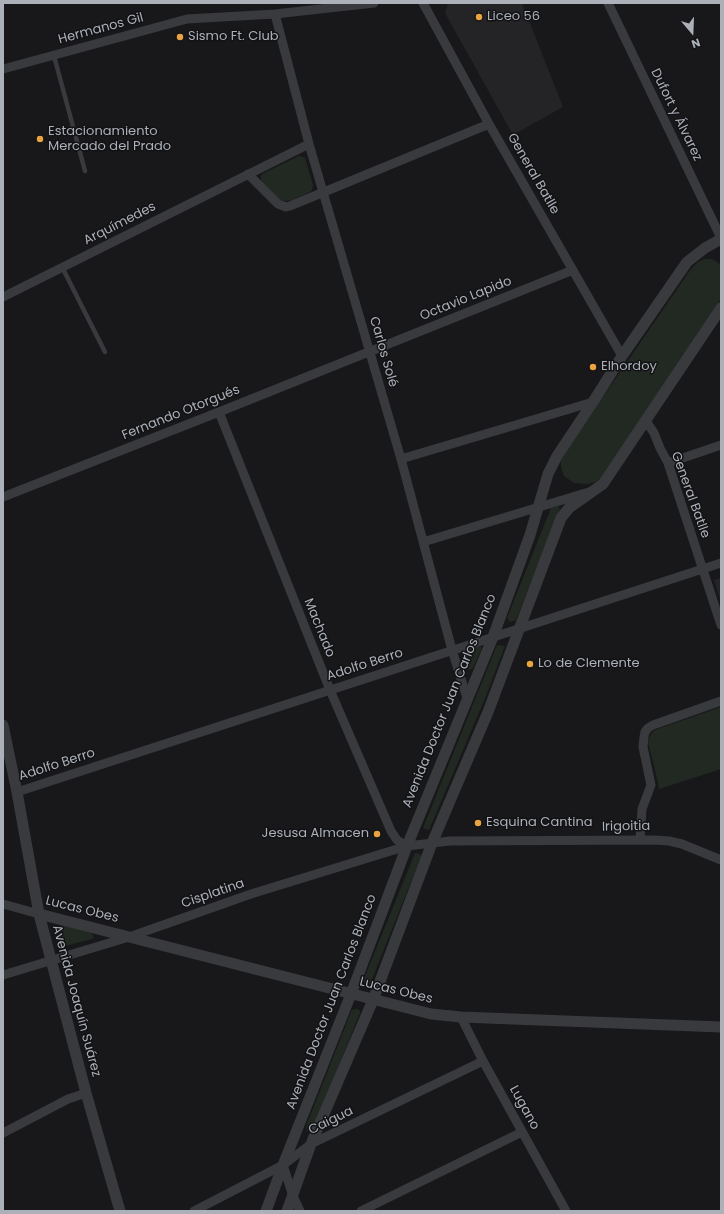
<!DOCTYPE html>
<meta charset="utf-8">
<style>
body{margin:0}
#map{position:relative;width:724px;height:1214px;overflow:hidden;background:#18181a;font-family:Poppins,sans-serif}
canvas{display:block}
.frame{position:absolute;inset:0;border:4px solid #abb0b9;pointer-events:none}
.north{position:absolute;left:672px;top:12px;width:40px;height:40px;-webkit-text-stroke:3px #131315;paint-order:stroke;rotate:161deg;font-size:11px;font-weight:700;line-height:16px;text-align:center;color:#abb0b9}
.north::after{content:'';display:block;margin:auto;width:14px;height:18px;background:#abb0b9;clip-path:polygon(50% 0,100% 100%,50% 72%,0 100%)}
</style>
<div id="map">
<canvas width="724" height="1214"></canvas>
<div class="frame"></div>
<div class="north">N</div>
</div>
<script>
const ctx = document.querySelector('canvas').getContext('2d');
ctx.lineJoin = 'round';
function fillPath(path, color) { ctx.fillStyle = color; ctx.fill(path, 'evenodd'); }
const toPath = rows => new Path2D(rows.map(r => 'M' + r).join(''));
function trace(path, color, width, dash) { ctx.strokeStyle = color; ctx.lineWidth = width; ctx.lineCap = dash ? 'butt' : 'round'; ctx.setLineDash(dash || []); ctx.stroke(path); }
function write(font, color, halo, rows, align = 'center') {
  ctx.font = font + ' Poppins,sans-serif'; ctx.lineWidth = 3; ctx.setLineDash([]); ctx.textBaseline = 'middle'; ctx.strokeStyle = halo; ctx.fillStyle = color; for (const [text, x, y, turn = 0] of rows) {
    ctx.save(); ctx.translate(x, y); ctx.rotate((+turn || 0) * Math.PI / 180); ctx.textAlign = isNaN(turn) ? turn : align; if (halo) ctx.strokeText(text, 0, 0); ctx.fillText(text, 0, 0); ctx.restore();
  }
}
fillPath(toPath([
 [452,3,522,3,563,107,513,135,445,13,448,4],
 [721,578,721,603,714,580]
]), '#242427');
fillPath(toPath([
 [299,156,303,157,305,158,313,185,312,190,310,192,292,200,285,201,281,200,278,199,263,183,261,180,261,176,264,173],
 [705,259,712,259,721,265,721,299,601,478,596,482,587,484,574,483,564,476,561,467,561,460,563,455,691,269,698,262],
 [558,506,560,509,516,620,510,622,507,618,551,508],
 [497,645,505,646,486,696,429,830,423,828],
 [478,646,481,647,481,650,473,668,469,670,466,668,463,654,465,650],
 [721,707,721,769,659,789,658,782,648,742,651,734,655,730],
 [415,853,420,854,421,857,370,984,366,985,363,981],
 [63,925,91,933,93,935,94,937,92,939,61,947,58,944,55,928],
 [357,1009,360,1011,360,1013,313,1129,309,1131,307,1131,306,1126,351,1012,352,1010]
]), '#222922');
trace(toPath([
 [54,56,85,171],
 [62,267,105,352]
]), '#393a3e', 4.5);
trace(toPath([
 [423,3,489,124,622,356],
 [608,3,721,238],
 [275,14,309,144,401,459,452,650,467,698],
 [3,69,187,19,275,14,374,3],
 [248,174,278,204,286,207,290,206,489,124],
 [3,297,309,144],
 [219,412,330,690,391,831,397,840,407,846],
 [646,421,654,433,660,448,668,463,721,625],
 [401,459,593,402],
 [668,463,721,445],
 [3,497,219,412,573,270],
 [423,542,589,492],
 [17,792,721,563],
 [640,839,642,809,651,785,643,747,644,737,645,732,648,728,653,725,721,701],
 [3,904,39,914],
 [3,975,129,937,251,894,407,846,450,841,655,840,669,841,682,844,721,860],
 [461,1017,483,1061,566,1211],
 [3,1133,68,1099,86,1093],
 [283,1165,293,1196,300,1211],
 [194,1211,283,1165,311,1144,483,1061],
 [361,1211,522,1132]
]), '#393a3e', 9);
trace(toPath([
 [3,725,17,792,39,914,86,1093,120,1211],
 [39,914,431,1014,461,1017,721,1027],
 [266,1211,283,1165,351,994,407,846,493,637,530,535,548,474,557,456,593,402,622,356,687,262,705,248,721,239],
 [287,1211,311,1144,373,1000,432,843,488,712,561,518,569,508,603,484,721,308]
]), '#393a3e', 11);
for (const [x, y, r, color] of [
 [479,17,4,"#e9a441"],
 [180,37,4,"#e9a441"],
 [40,139,4,"#e9a441"],
 [593,367,4,"#e9a441"],
 [530,664,4,"#e9a441"],
 [478,823,4,"#e9a441"],
 [377,834,4,"#e9a441"]
]) { const dot = new Path2D(); dot.arc(x, y, r, 0, 2 * Math.PI); ctx.fillStyle = color; ctx.fill(dot); trace(dot, '#131315', 1.5); }
write('13px', '#abb0b9', '#131315', [
 ["Liceo 56",487,17],
 ["Sismo Ft. Club",188,37],
 ["Estacionamiento",48,132],
 ["Mercado del Prado",48,147],
 ["Elhordoy",601,367],
 ["Lo de Clemente",538,664],
 ["Esquina Cantina",486,823],
 ["Jesusa Almacen",369,834,"right"]
], 'left');
write('13px', '#abb0b9', '#131315', [
 ["Hermanos Gil",101,29,-15],
 ["Dufort y Álvarez",676,115,64],
 ["General Batlle",533,174,60],
 ["Arquímedes",120,224,-27],
 ["Octavio Lapido",466,299,-22],
 ["Carlos Solé",383,352,74],
 ["Fernando Otorgués",181,413,-22],
 ["General Batlle",690,495,70],
 ["Machado",319,628,68],
 ["Adolfo Berro",365,665,-18],
 ["Avenida Doctor Juan Carlos Blanco",450,701,-68],
 ["Adolfo Berro",57,765,-18],
 ["Irigoitia",626,827,-1],
 ["Cisplatina",213,894,-19],
 ["Lucas Obes",82,910,14],
 ["Lucas Obes",396,991,14],
 ["Avenida Joaquín Suárez",76,1001,75],
 ["Avenida Doctor Juan Carlos Blanco",332,1002,-69],
 ["Lugano",524,1108,61],
 ["Caigua",331,1121,-26]
]);
</script>
